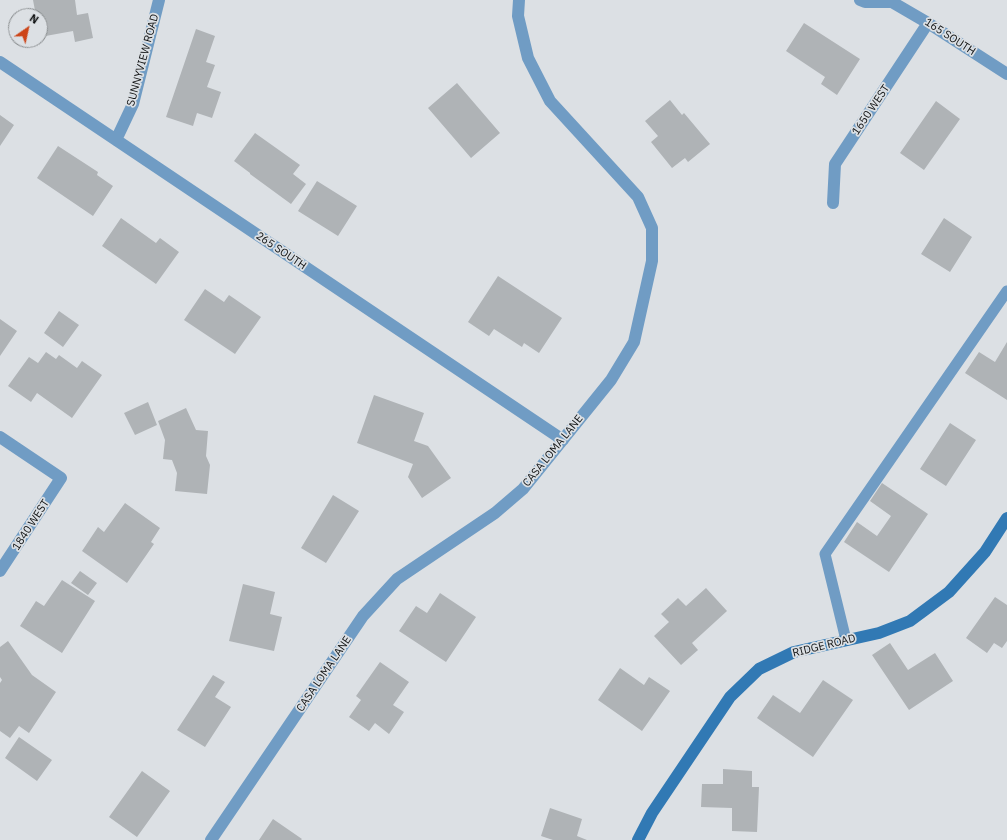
<!DOCTYPE html>
<style>
body{margin:0}
#map{position:relative;width:1007px;height:840px;overflow:hidden;background:#dce0e4;font-family:"IBM Plex Sans",sans-serif}
canvas{display:block}
.north{position:absolute;left:8px;top:8px;width:40px;height:40px;box-sizing:border-box;background:#dce0e4;border:1px solid #8a8e90;border-radius:50%;rotate:34deg;font-size:11px;font-weight:700;line-height:16px;text-align:center;color:#101213}
.north::after{content:'';display:block;margin:auto;width:14px;height:18px;background:#cd4518;clip-path:polygon(50% 0,100% 100%,50% 72%,0 100%)}
</style>
<div id="map">
<canvas width="1007" height="840"></canvas>
<div class="north">N</div>
</div>
<script>
const ctx = document.querySelector('canvas').getContext('2d');
ctx.lineJoin = 'round';
function fillPath(path, color) { ctx.fillStyle = color; ctx.fill(path, 'evenodd'); }
const toPath = rows => new Path2D(rows.map(r => 'M' + r).join(''));
function trace(path, color, width, dash) { ctx.strokeStyle = color; ctx.lineWidth = width; ctx.lineCap = dash ? 'butt' : 'round'; ctx.setLineDash(dash || []); ctx.stroke(path); }
function write(font, color, halo, rows, align = 'center') {
  ctx.font = font + ' "IBM Plex Sans",sans-serif'; ctx.lineWidth = 3.5; ctx.setLineDash([]); ctx.textBaseline = 'middle'; ctx.strokeStyle = halo; ctx.fillStyle = color; for (const [text, x, y, turn = 0] of rows) {
    ctx.save(); ctx.translate(x, y); ctx.rotate((+turn || 0) * Math.PI / 180); ctx.textAlign = isNaN(turn) ? turn : align; if (halo) ctx.strokeText(text, 0, 0); ctx.fillText(text, 0, 0); ctx.restore();
  }
}
fillPath(toPath([
 [33,0,75,0,77,15,88,13,93,38,75,42,73,31,40,37,40,16,36,16],
 [804,23,860,59,837,95,821,84,825,77,786,51],
 [196,29,215,36,206,62,215,65,207,87,221,92,212,118,197,113,193,126,166,117],
 [457,83,500,133,471,158,428,108],
 [670,100,682,115,684,113,710,144,688,162,685,158,672,168,651,142,658,136,645,121],
 [936,101,960,119,924,170,900,153],
 [0,115,14,125,0,146],
 [255,133,300,165,293,174,306,184,291,204,250,174,250,173,234,161],
 [58,146,98,172,97,175,113,186,93,216,37,178],
 [317,181,357,206,338,236,298,211],
 [121,218,156,243,160,238,179,252,156,284,102,246],
 [944,218,972,237,950,272,921,254],
 [498,276,562,318,539,353,524,343,522,347,494,329,489,336,468,322],
 [205,289,224,302,229,295,261,317,235,354,184,320],
 [59,311,79,325,63,347,44,333],
 [0,319,17,331,0,356],
 [1007,342,1007,400,965,373,979,352,995,362],
 [46,352,56,359,59,355,77,368,82,361,102,375,72,418,37,393,31,402,8,386,29,357,38,363],
 [374,395,424,413,414,441,428,446,451,478,422,498,408,477,413,464,357,443],
 [148,402,157,425,135,435,124,413],
 [186,408,196,430,208,431,206,456,210,465,207,494,175,491,177,473,172,460,163,459,165,440,158,421],
 [950,423,976,440,946,486,920,469],
 [882,483,928,514,889,572,844,542,857,522,877,536,891,516,870,501],
 [333,495,359,511,326,563,301,548],
 [125,503,160,528,151,542,154,544,127,583,82,551,98,527,104,532],
 [80,571,97,583,88,595,71,583],
 [62,580,95,601,62,653,20,626,36,601,44,606],
 [243,584,275,592,270,614,282,617,274,651,229,641],
 [706,588,727,611,692,643,698,650,681,665,654,636,669,622,661,614,678,598,686,606],
 [440,593,476,617,446,662,399,631,416,606,427,613],
 [995,597,1007,605,1007,641,1002,648,994,643,987,653,966,638],
 [8,641,32,675,56,692,29,733,19,726,10,738,0,731,0,683,2,680,0,677,0,647],
 [890,643,908,670,935,653,953,681,909,710,872,655],
 [380,662,409,682,393,705,404,712,389,734,375,723,369,731,349,717,361,700,356,696],
 [620,668,644,685,649,677,670,691,642,731,598,700],
 [213,675,225,682,215,697,231,707,205,747,177,730],
 [823,680,853,700,813,757,757,718,773,695,800,713],
 [19,737,52,760,37,781,5,758],
 [723,769,752,771,752,787,759,787,757,832,732,831,732,808,701,807,702,784,723,784],
 [142,771,170,791,137,837,109,817],
 [550,808,582,819,577,836,587,840,553,840,541,836],
 [273,819,302,839,301,840,259,840]
]), '#afb3b6');
trace(toPath([
 [846,640,825,554,1007,291]
]), '#709cc4', 11);
trace(toPath([
 [860,0,865,2,892,2],
 [892,2,928,23,1007,74],
 [0,62,563,440],
 [116,140,133,104,159,0],
 [833,203,835,164,928,23],
 [0,437,61,478,0,571],
 [211,840,363,616,397,579,495,513,523,489,611,380,634,342,652,261,652,228,638,197,550,101,528,58,518,16,519,0]
]), '#709cc4', 12);
trace(toPath([
 [638,840,652,813,730,697,759,669,794,652,879,633,910,621,949,592,985,552,1007,518]
]), '#3179b4', 12);
write('11px', '#101213', '#dce0e4', [
 ["165 SOUTH",950,37,33],
 ["SUNNYVIEW ROAD",143,60,-75],
 ["1650 WEST",871,110,-56],
 ["265 SOUTH",281,251,34],
 ["CASA LOMA LANE",553,451,-51],
 ["1840 WEST",31,525,-57],
 ["RIDGE ROAD",824,646,-14],
 ["CASA LOMA LANE",324,674,-56]
]);
</script>
